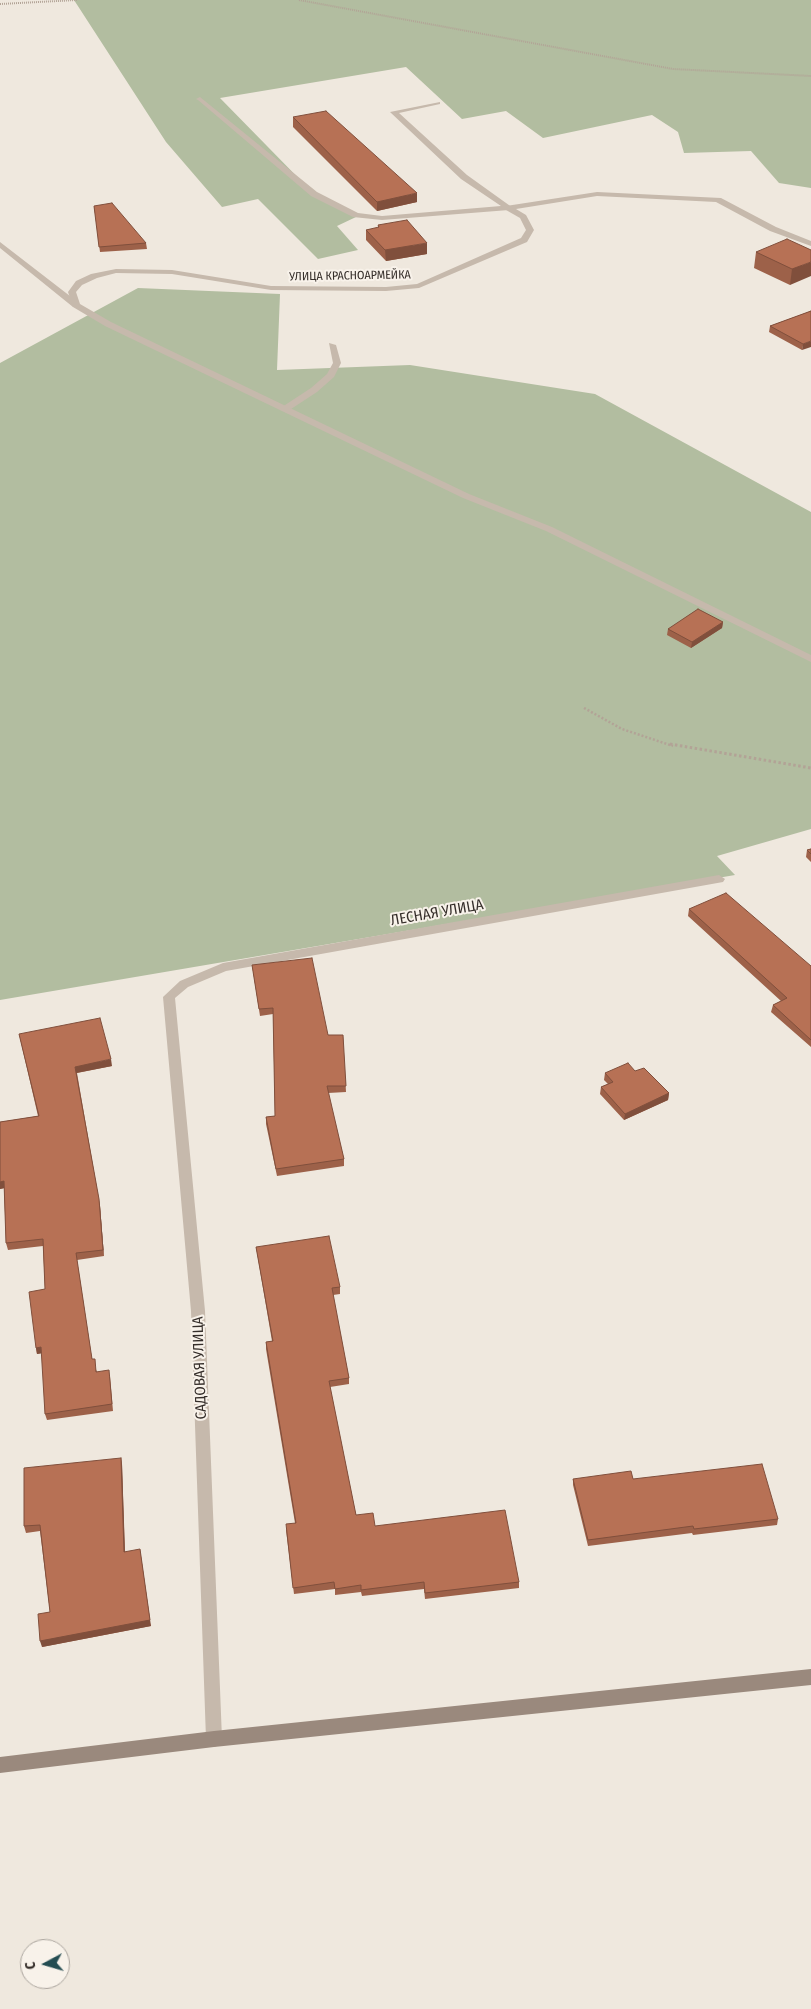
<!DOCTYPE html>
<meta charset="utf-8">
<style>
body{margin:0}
#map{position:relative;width:811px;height:2009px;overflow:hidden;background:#efe8de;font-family:"Fira Sans Condensed",sans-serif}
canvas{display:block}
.north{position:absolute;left:20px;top:1939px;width:50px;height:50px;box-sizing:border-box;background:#f8f2ea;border:1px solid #aaa49d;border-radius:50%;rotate:264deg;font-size:14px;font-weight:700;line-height:20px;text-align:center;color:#352e2a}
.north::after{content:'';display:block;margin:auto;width:18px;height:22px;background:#244d52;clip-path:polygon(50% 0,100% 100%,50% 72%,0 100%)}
</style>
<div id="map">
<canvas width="811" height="2009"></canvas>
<div class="north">С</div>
</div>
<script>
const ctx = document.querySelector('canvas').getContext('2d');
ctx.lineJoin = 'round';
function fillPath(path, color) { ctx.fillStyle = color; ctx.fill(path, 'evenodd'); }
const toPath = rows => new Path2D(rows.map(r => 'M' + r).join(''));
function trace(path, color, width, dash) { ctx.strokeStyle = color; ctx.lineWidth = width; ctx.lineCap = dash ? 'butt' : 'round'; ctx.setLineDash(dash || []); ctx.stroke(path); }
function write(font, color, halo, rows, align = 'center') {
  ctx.font = font + ' "Fira Sans Condensed",sans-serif'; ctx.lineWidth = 4; ctx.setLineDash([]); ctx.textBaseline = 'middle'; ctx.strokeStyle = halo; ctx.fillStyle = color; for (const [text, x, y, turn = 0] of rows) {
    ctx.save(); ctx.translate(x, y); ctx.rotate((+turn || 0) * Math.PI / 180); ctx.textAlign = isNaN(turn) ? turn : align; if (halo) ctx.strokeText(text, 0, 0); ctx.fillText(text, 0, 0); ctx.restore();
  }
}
fillPath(toPath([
 [74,0,811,0,811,188,779,183,751,151,684,153,678,132,652,115,543,138,506,111,462,119,406,67,220,98,314,194,356,217,337,226,358,250,318,259,258,199,222,207,166,142],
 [138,288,280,294,277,370,410,365,595,394,811,512,811,829,717,856,735,875,0,1000,0,363]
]), '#b2bda0');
trace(toPath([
 [299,0,673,69,811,76],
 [0,4,77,0]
]), '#b2a396', 2, [1, 1]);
trace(toPath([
 [584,708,622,729,673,746]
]), '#b2a396', 2.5, [2, 2]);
trace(toPath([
 [670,744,811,768]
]), '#b2a396', 3, [2.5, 2.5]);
fillPath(toPath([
 [200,97,317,192,358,213,382,216,501,206,461,179,390,112,440,102,440,104,399,113,467,175,513,208,509,210,382,220,353,217,311,196,198,100,196,99,200,97],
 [0,242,79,303,79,307,73,307,0,248,0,242],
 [329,343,336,345,341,363,334,377,317,392,288,411,282,411,282,407,311,388,327,374,333,363,329,343]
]), '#c6b9ac');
fillPath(toPath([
 [597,192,721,198,776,227,811,241,811,246,770,231,716,202,597,196,516,209,526,215,534,230,527,242,419,288,386,291,271,290,172,274,116,273,97,278,82,285,76,292,80,304,111,322,469,494,552,527,811,655,811,662,546,531,463,498,105,326,73,307,68,292,76,281,91,274,116,269,172,270,271,286,386,287,417,284,521,238,526,230,520,218,506,210,506,206,597,192],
 [719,875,725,879,723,882,226,971,188,987,175,998,205,1311,222,1739,220,1745,214,1747,208,1745,206,1739,191,1311,163,997,180,981,223,963,719,875]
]), '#c6b9ac');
fillPath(toPath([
 [811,1669,811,1685,214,1747,0,1773,0,1757,214,1731,811,1669]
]), '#9a897d');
fillPath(toPath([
 [293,117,417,202,377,211,293,127],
 [94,206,146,243,147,249,100,252],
 [378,225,427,254,386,261,366,240,366,230,378,228],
 [811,250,790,285,754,268,756,252],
 [811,311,802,350,769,332,770,326],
 [723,622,722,628,691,648,667,635,668,629],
 [811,849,811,862,806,857,807,850],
 [689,909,811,966,811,1047,771,1012,773,1005,781,1001,688,916],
 [252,965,328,1035,343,1035,346,1092,328,1093,344,1159,344,1166,277,1176,266,1124,266,1117,275,1116,273,1014,260,1016],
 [19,1034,112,1066,77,1073,100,1206,104,1256,77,1260,92,1359,97,1372,110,1377,113,1411,47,1420,45,1414,42,1353,37,1354,36,1348,45,1289,43,1246,8,1250,6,1243,4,1188,0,1189,0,1122,38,1116],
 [635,1071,669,1093,668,1100,624,1120,600,1094,601,1087,608,1084,604,1080,605,1073],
 [256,1247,340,1287,340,1294,333,1295,349,1378,349,1384,330,1387,356,1515,375,1526,519,1582,519,1588,425,1599,424,1589,362,1596,361,1592,335,1595,335,1589,294,1594,286,1530,295,1523,266,1349,266,1342,272,1341],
 [121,1458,122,1464,125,1551,151,1626,42,1647,50,1612,40,1531,26,1533,24,1526],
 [573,1479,633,1479,778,1519,777,1525,693,1535,692,1533,588,1546,573,1485]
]), '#9d6149');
fillPath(toPath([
 [417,193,417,202,377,211,377,202],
 [427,243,427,254,386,261,385,250],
 [811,262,811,276,790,285,792,269],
 [811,341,811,347,802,350,803,344],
 [723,622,722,628,691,648,692,642],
 [111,1059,112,1066,76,1073,75,1067],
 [669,1093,668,1100,624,1120,625,1114],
 [4,1181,5,1188,0,1189,0,1182],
 [99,1199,100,1206,104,1256,103,1250],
 [41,1347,43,1353,37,1354,36,1348],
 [121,1458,122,1464,125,1558,124,1552],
 [140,1549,151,1626,42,1647,40,1641]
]), '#804f3c');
const building = toPath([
 [326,111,417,193,377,202,293,117,326,111],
 [112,203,146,243,99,247,94,206,112,203],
 [407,220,427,243,385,250,366,230,379,227,378,225,407,220],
 [787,239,811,250,811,262,792,269,756,252,787,239],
 [811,311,811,341,803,344,770,326,811,311],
 [698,609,723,622,692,642,668,629,698,609],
 [811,849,811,854,807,850,811,849],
 [726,893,811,966,811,1040,773,1005,787,998,689,909,726,893],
 [312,958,328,1035,343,1035,346,1086,327,1086,344,1159,276,1169,266,1117,275,1116,273,1008,259,1009,252,965,312,958],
 [100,1018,111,1059,75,1067,99,1199,103,1250,76,1253,92,1359,95,1359,96,1372,109,1370,112,1404,45,1414,41,1347,36,1348,29,1292,45,1289,43,1239,6,1243,4,1181,0,1182,0,1122,39,1116,19,1034,100,1018],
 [628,1063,635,1071,644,1068,669,1093,625,1114,601,1087,613,1082,605,1073,628,1063],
 [329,1236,340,1287,332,1288,349,1378,329,1381,356,1515,373,1513,375,1526,505,1510,519,1582,425,1593,424,1582,361,1590,361,1585,335,1589,334,1582,293,1588,286,1524,296,1523,266,1342,273,1341,256,1247,329,1236],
 [121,1458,124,1552,140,1549,150,1620,40,1641,38,1614,50,1612,40,1525,24,1526,24,1468,121,1458],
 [762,1464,778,1519,694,1529,693,1526,588,1540,573,1479,631,1471,633,1479,762,1464]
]);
fillPath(building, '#b77155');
trace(building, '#804f3c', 1);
write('12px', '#352e2a', '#f8f2ea', [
 ["УЛИЦА КРАСНОАРМЕЙКА",350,276,-1]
]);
write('15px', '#352e2a', '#f8f2ea', [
 ["ЛЕСНАЯ УЛИЦА",437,913,-10],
 ["САДОВАЯ УЛИЦА",200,1368,-92]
]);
</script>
